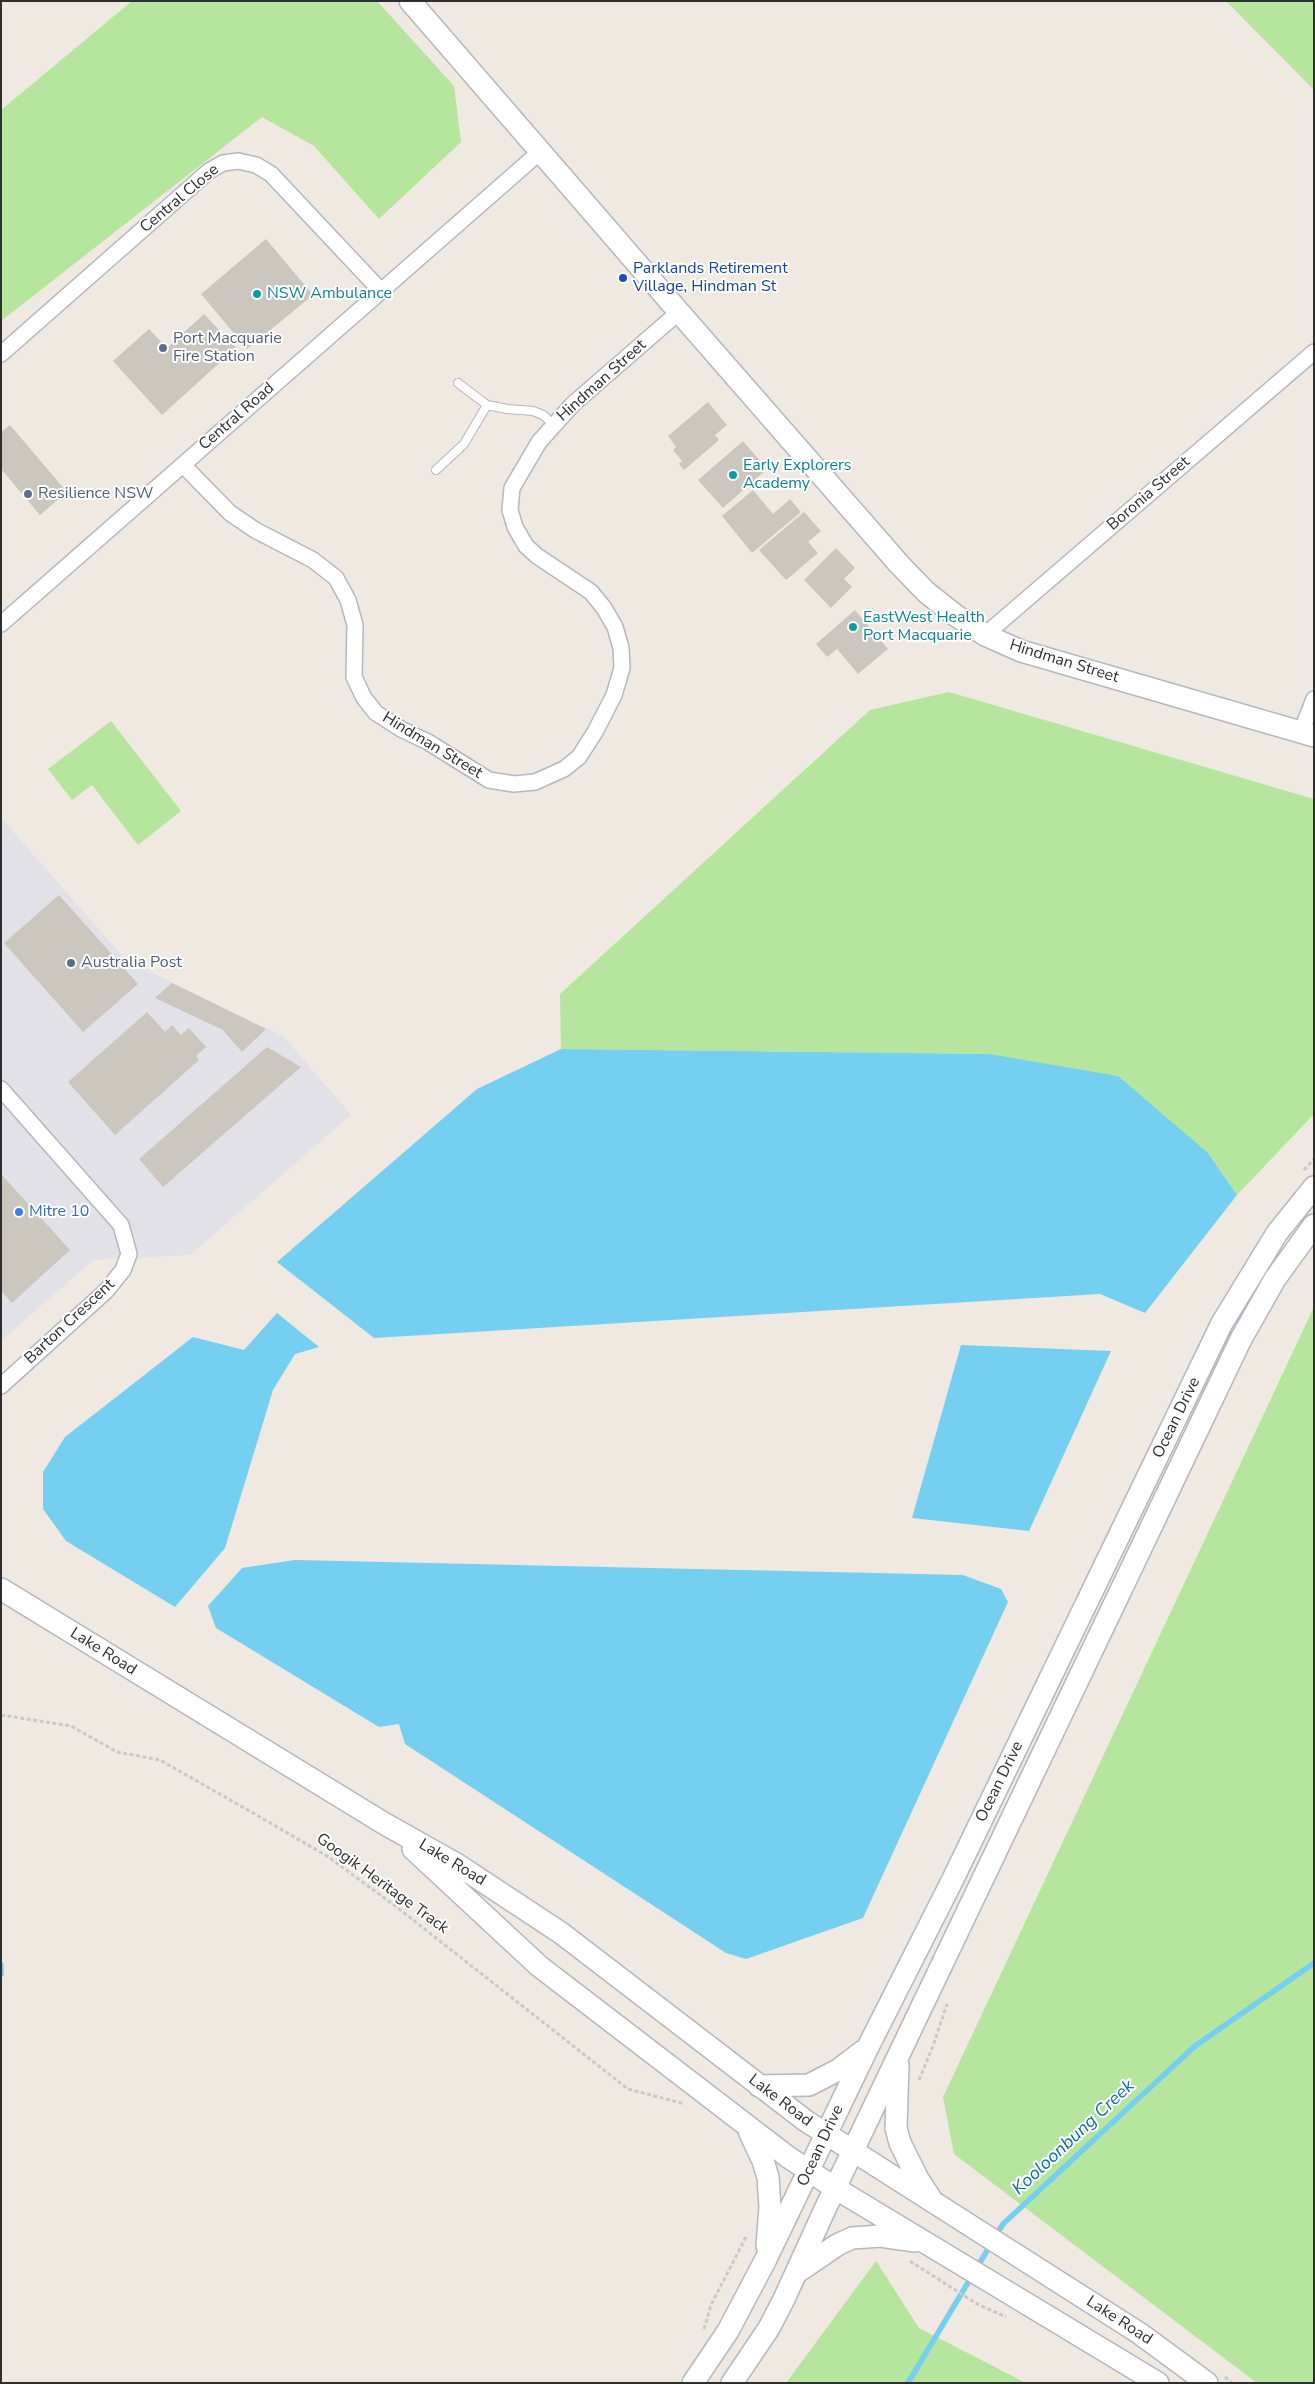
<!DOCTYPE html>
<style>
body{margin:0}
#map{position:relative;width:1315px;height:2384px;overflow:hidden;background:#efe9e1;font-family:"Nunito Sans",sans-serif}
canvas{display:block}
.frame{position:absolute;inset:0;border:2px solid #2e2e2e;pointer-events:none}
</style>
<div id="map">
<canvas width="1315" height="2384"></canvas>
<div class="frame"></div>
</div>
<script>
const ctx = document.querySelector('canvas').getContext('2d');
ctx.lineJoin = 'round';
function fillPath(path, color) { ctx.fillStyle = color; ctx.fill(path, 'evenodd'); }
const toPath = rows => new Path2D(rows.map(r => 'M' + r).join(''));
function trace(path, color, width, dash) { ctx.strokeStyle = color; ctx.lineWidth = width; ctx.lineCap = dash ? 'butt' : 'round'; ctx.setLineDash(dash || []); ctx.stroke(path); }
function write(font, color, halo, rows, align = 'center') {
  ctx.font = font + ' "Nunito Sans",sans-serif'; ctx.lineWidth = 4; ctx.setLineDash([]); ctx.textBaseline = 'middle'; ctx.strokeStyle = halo; ctx.fillStyle = color; for (const [text, x, y, turn = 0] of rows) {
    ctx.save(); ctx.translate(x, y); ctx.rotate((+turn || 0) * Math.PI / 180); ctx.textAlign = isNaN(turn) ? turn : align; if (halo) ctx.strokeText(text, 0, 0); ctx.fillText(text, 0, 0); ctx.restore();
  }
}
fillPath(toPath([
 [1,818,126,960,283,1036,351,1115,190,1255,93,1260,1,1341]
]), '#e3e1e8');
fillPath(toPath([
 [132,1,377,1,454,86,461,142,379,219,314,146,262,117,1,321,1,110],
 [1226,1,1314,1,1314,90],
 [949,692,1314,799,1314,1114,1237,1195,1208,1153,989,1054,561,1049,560,994,870,710],
 [111,721,181,811,138,845,92,785,72,800,48,769],
 [1314,1307,1314,2381,1311,2383,1257,2383,954,2154,943,2097],
 [876,2261,919,2328,1026,2383,786,2383]
]), '#b6e59e');
fillPath(toPath([
 [561,1049,989,1054,1118,1076,1208,1153,1237,1195,1145,1313,1100,1294,374,1338,277,1262,477,1089],
 [277,1313,319,1347,295,1354,273,1390,225,1548,175,1607,66,1541,43,1509,43,1472,65,1437,193,1337,244,1350],
 [961,1345,1111,1351,1029,1531,912,1518],
 [295,1560,963,1575,1001,1589,1008,1602,863,1918,746,1959,726,1953,405,1744,399,1724,379,1727,216,1628,208,1606,242,1568]
]), '#75cff0');
trace(toPath([
 [1,1965,1,1974],
 [908,2383,1003,2224,1195,2046,1314,1963]
]), '#75cff0', 5.5);
fillPath(toPath([
 [266,239,313,295,247,349,201,294],
 [204,314,236,348,162,415,113,361,149,329,167,348],
 [708,402,727,425,715,435,719,440,684,470,679,464,682,461,673,450,676,447,668,436],
 [10,425,67,492,40,515,1,469,1,432],
 [743,441,767,469,723,508,698,480],
 [753,490,773,514,790,499,801,512,752,553,722,516],
 [804,512,821,531,808,542,818,553,786,580,759,550],
 [836,548,855,568,844,579,852,587,831,608,804,580],
 [855,610,888,649,858,674,837,649,827,657,816,644],
 [59,895,138,984,83,1032,4,943],
 [172,983,266,1029,242,1052,223,1030,155,998],
 [147,1012,165,1032,172,1025,181,1035,189,1028,206,1047,196,1056,199,1060,115,1135,68,1082],
 [267,1047,301,1067,163,1187,139,1159],
 [1,1174,70,1250,12,1303,1,1291]
]), '#cbc7bf');
const lane = toPath([
 [458,383,487,405,507,409,533,411,543,415,554,425],
 [436,470,464,444,487,405]
]);
const street = toPath([
 [1,354,209,171,223,163,238,161,256,165,271,174,381,291],
 [183,465,230,513,255,530,313,560,336,578,348,600,355,625,354,677,364,698,376,713,401,729,428,742,489,780,514,784,535,782,564,769,579,757,595,732,614,695,622,668,621,648,615,627,604,608,591,592,537,556,526,546,515,527,510,510,512,488,539,442,573,404,679,312],
 [1,624,541,151],
 [985,635,1314,352],
 [1301,732,1314,699],
 [1,1089,121,1225,129,1254,123,1270,106,1291,1,1386]
]);
const secondary = toPath([
 [410,1,679,312,899,564,926,592,955,615,985,635,1021,651,1314,736],
 [1,1589,385,1824,458,1865,561,1933,806,2121,1139,2333,1207,2383],
 [413,1849,539,1966,788,2157,835,2188,1158,2383],
 [898,2065,896,2128,900,2143,918,2179,931,2199],
 [759,2086,809,2085,838,2070,863,2051],
 [749,2131,763,2161,768,2177,770,2207,767,2246],
 [796,2273,837,2245,852,2238,880,2236,915,2241],
 [693,2383,728,2331,766,2259,868,2047,953,1879,1222,1323,1277,1233,1314,1187],
 [732,2383,769,2328,784,2299,826,2207,1241,1339,1275,1279,1314,1225]
]);
trace(lane, '#b4b7c1', 10);
trace(street, '#b4b7c1', 18);
trace(secondary, '#b4b7c1', 24);
trace(toPath([
 [1304,1170,1314,1159],
 [1,1715,71,1726,117,1752,160,1760,253,1813,327,1856,394,1905,628,2089,685,2104],
 [919,2080,933,2046,947,2004],
 [910,2261,977,2304,1006,2317],
 [704,2329,711,2305,747,2235],
 [1225,2377,1232,2383]
]), '#c9c9c9', 3, [4, 2.5]);
trace(lane, '#fff', 8);
trace(street, '#fff', 15);
trace(secondary, '#fff', 21);
for (const [x, y, r, color] of [
 [623,278,5,"#1a4fb4"],
 [257,294,5,"#0f9aa8"],
 [163,348,5,"#5c6f8a"],
 [733,475,5,"#0f9aa8"],
 [28,494,5,"#5c6f8a"],
 [853,627,5,"#0f9aa8"],
 [71,963,5,"#5c6f8a"],
 [19,1212,5,"#3f7fe0"]
]) { const dot = new Path2D(); dot.arc(x, y, r, 0, 2 * Math.PI); ctx.fillStyle = color; ctx.fill(dot); trace(dot, '#fff', 2); }
write('16px', '#2e2e2e', '#fff', [
 ["Central Close",180,199,-40],
 ["Hindman Street",602,381,-42],
 ["Central Road",237,417,-41],
 ["Boronia Street",1149,494,-41],
 ["Hindman Street",1064,662,17],
 ["Hindman Street",432,746,31],
 ["Barton Crescent",70,1322,-43],
 ["Ocean Drive",1177,1418,-64],
 ["Lake Road",103,1652,32],
 ["Ocean Drive",1000,1782,-64],
 ["Lake Road",452,1863,31],
 ["Googik Heritage Track",382,1884,36],
 ["Lake Road",780,2101,37],
 ["Ocean Drive",821,2146,-65],
 ["Lake Road",1119,2321,33]
]);
write('16px', '#164399', '#fff', [
 ["Parklands Retirement",633,269],
 ["Village, Hindman St",633,287]
], 'left');
write('16px', '#0d838f', '#fff', [
 ["NSW Ambulance",267,294],
 ["Early Explorers",743,466],
 ["Academy",743,484],
 ["EastWest Health",863,618],
 ["Port Macquarie",863,636]
], 'left');
write('16px', '#4e5e75', '#fff', [
 ["Port Macquarie",173,339],
 ["Fire Station",173,357],
 ["Resilience NSW",38,494],
 ["Australia Post",81,963]
], 'left');
write('16px', '#366cbe', '#fff', [
 ["Mitre 10",29,1212]
], 'left');
write('italic 18px', '#0d6fa3', '#fff', [
 ["Kooloonbung Creek",1074,2138,-43]
]);
</script>
